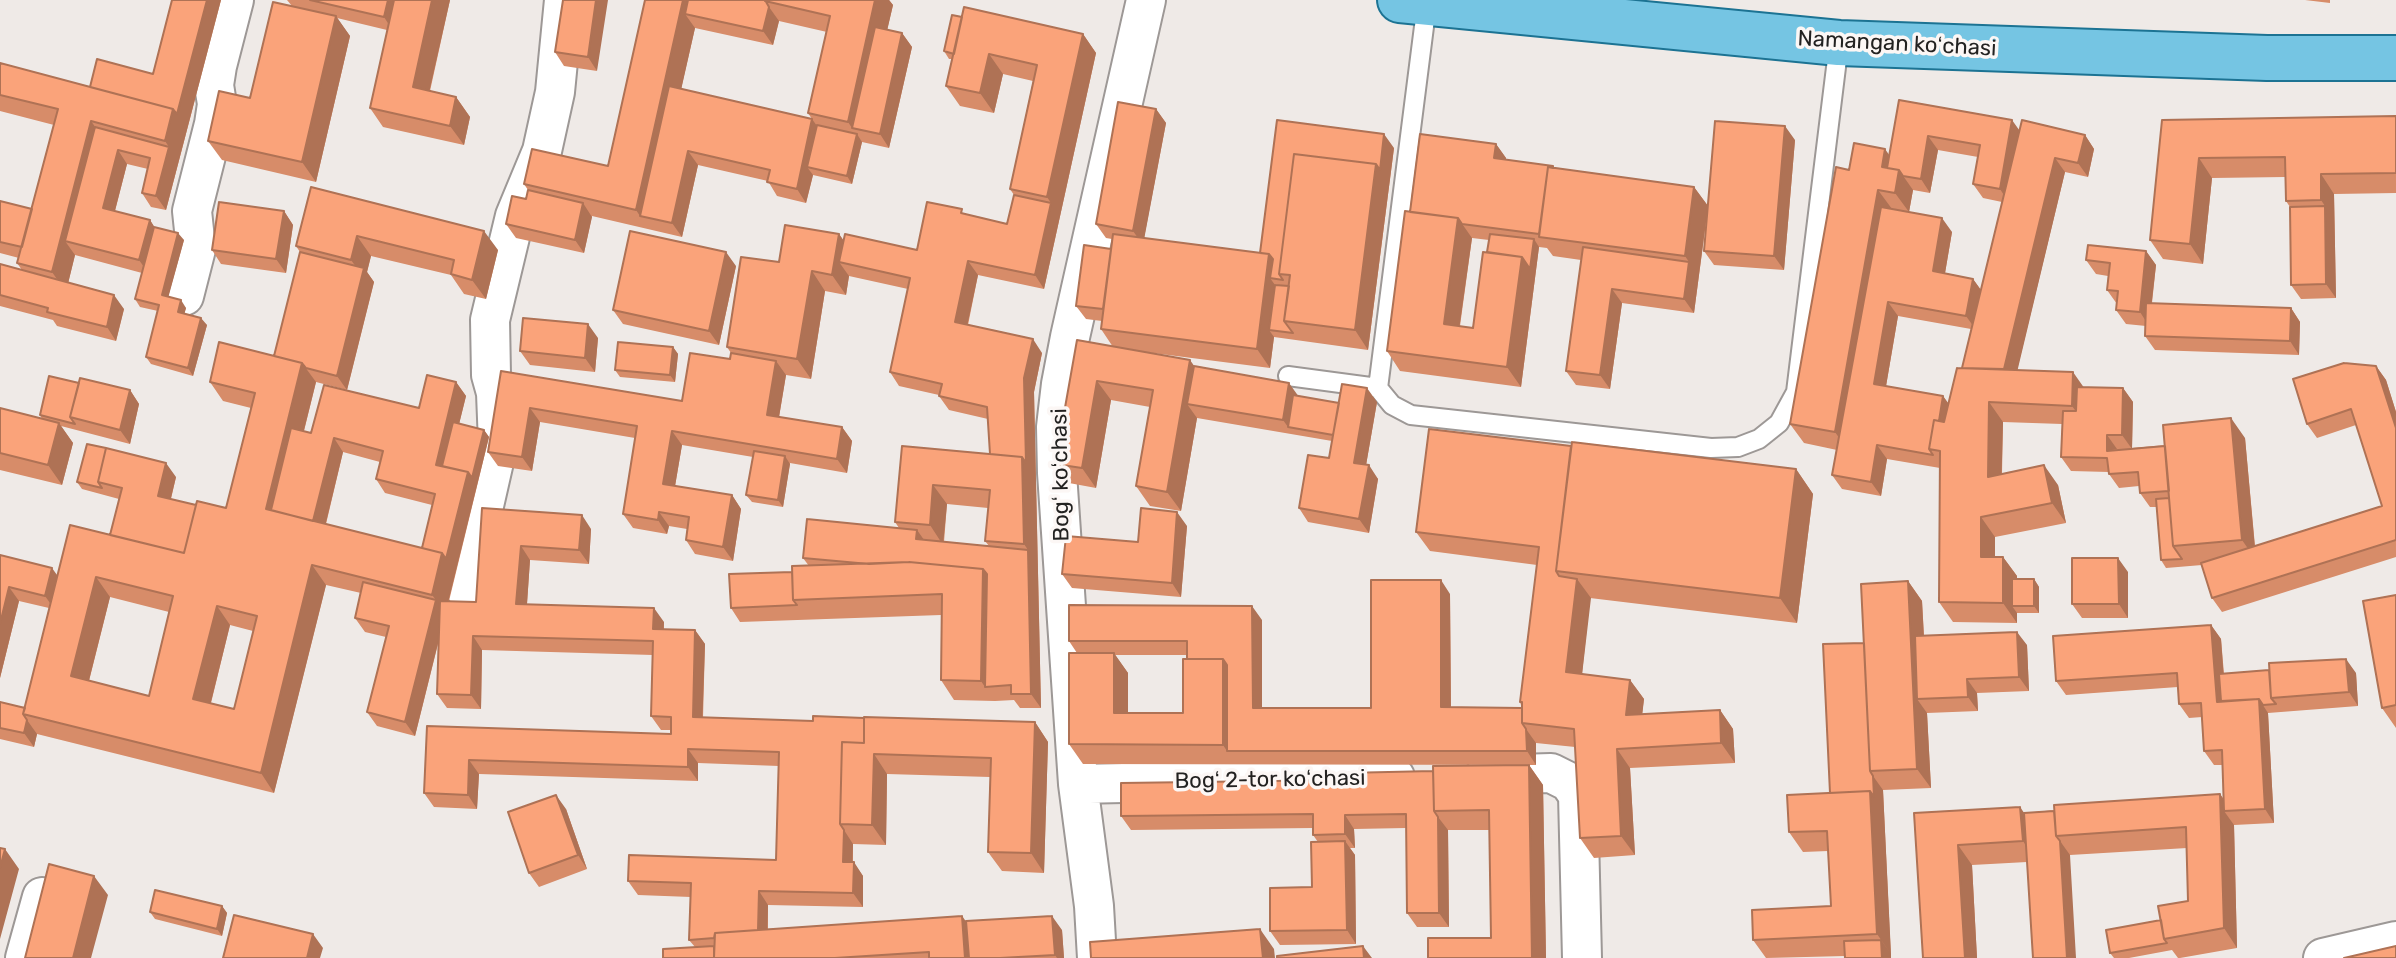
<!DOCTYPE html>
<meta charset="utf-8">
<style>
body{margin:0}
canvas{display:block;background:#efeae7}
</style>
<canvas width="2396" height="958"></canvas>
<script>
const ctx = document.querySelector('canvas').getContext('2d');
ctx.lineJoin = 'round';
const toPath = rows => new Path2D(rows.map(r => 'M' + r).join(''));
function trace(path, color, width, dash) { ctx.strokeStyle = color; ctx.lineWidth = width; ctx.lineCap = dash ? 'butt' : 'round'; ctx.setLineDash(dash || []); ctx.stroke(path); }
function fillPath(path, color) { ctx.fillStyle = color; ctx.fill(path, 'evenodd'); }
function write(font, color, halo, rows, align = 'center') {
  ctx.font = font + ' Rubik,sans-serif'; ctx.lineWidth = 7; ctx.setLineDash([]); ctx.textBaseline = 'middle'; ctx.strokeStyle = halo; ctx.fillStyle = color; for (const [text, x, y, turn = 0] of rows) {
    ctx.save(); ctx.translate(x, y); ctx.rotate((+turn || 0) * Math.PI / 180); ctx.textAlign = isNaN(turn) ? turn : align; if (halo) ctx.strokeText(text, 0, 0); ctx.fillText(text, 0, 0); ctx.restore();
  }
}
const service = toPath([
 [1427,3,1378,388,1392,405,1411,415,1711,448,1738,447,1759,439,1779,423,1796,392,1839,43],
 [1288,376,1378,388]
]);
const minor = toPath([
 [184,296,196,249,192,211,214,124,217,104,214,85,217,66,234,0],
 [465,589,498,444,496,393,491,375,490,320,515,216,542,151,555,92,564,0],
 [1485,775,1551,773,1569,782,1578,795,1582,958],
 [1078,784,1395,777],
 [25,958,42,897],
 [1097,958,1094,906,1078,784,1057,473,1056,427,1061,384,1070,337,1146,0],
 [2323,958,2396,941]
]);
const primary = toPath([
 [1400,0,1839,43,2267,58,2396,58]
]);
trace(service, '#9d9896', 22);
trace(minor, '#9d9896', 42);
trace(primary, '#1c7393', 48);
trace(service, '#fff', 18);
trace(minor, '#fff', 38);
trace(primary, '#75c5e3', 44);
fillPath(toPath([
 [172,0,221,0,166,210,151,207,142,193,148,169,127,164,115,211,150,220,154,227,184,240,168,297,186,308,184,314,207,325,193,376,151,364,146,357,158,311,140,307,135,299,142,273,75,255,68,283,124,309,116,341,57,326,53,320,0,306,0,264,22,270,17,263,19,258,0,253,0,201,32,209,54,125,0,111,0,63,90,87,153,74],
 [287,0,450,0,430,91,456,97,470,117,464,145,383,127,370,108,387,30,337,18,350,36,316,182,222,160,208,141,250,98,292,6],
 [563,0,597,71,564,66,555,52],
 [645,0,889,0,893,5,887,30,902,33,912,47,889,148,862,142,852,184,813,175,806,203,777,196,768,181,698,165,682,237,592,216,584,253,516,238,506,224,526,199,528,190,524,184,608,166],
 [779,21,827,32,808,113,812,119,681,89,695,28,773,45],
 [2305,0,2330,0,2330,3],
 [962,17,1083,34,1096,53,1044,289,978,275,968,325,1042,353,1034,392,1041,708,1020,708,1014,700,995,701,954,700,941,680,941,615,740,622,731,608,792,572,809,566,803,558,899,528,895,522,902,446,990,454,988,419,949,410,939,396,939,395,899,386,890,372,908,289,849,276,846,295,825,291,811,379,786,375,779,417,842,427,852,441,847,473,790,463,783,507,752,502,746,495,753,457,682,445,675,486,732,495,741,509,733,561,695,554,686,540,687,529,669,526,667,534,633,528,623,514,635,438,540,422,532,471,498,466,488,452,501,371,682,401,730,359,731,353,727,347,779,262,839,234,844,241,917,250,965,214,1007,224,1014,195,1010,189,1033,81,1003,74,994,113,960,106,946,86,952,59,949,59,944,51],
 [947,504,988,508,985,541,989,546,944,542],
 [1899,100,2019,130,2085,135,2094,149,2088,177,2065,172,2017,370,2084,387,2123,388,2133,402,2132,448,2245,438,2255,546,2382,506,2356,425,2317,438,2307,424,2376,366,2386,380,2396,412,2396,557,2222,612,2212,598,2202,565,2166,568,2161,560,2157,507,2150,507,2140,493,2139,486,2119,488,2109,474,2109,472,2071,471,2061,457,2062,424,2003,422,2002,474,2058,485,2066,523,1995,537,1995,557,2003,557,2017,576,2017,579,2034,579,2039,587,2039,613,2017,613,2017,623,1953,622,1939,602,1940,468,1887,459,1881,496,1842,489,1832,475,1837,450,1804,443,1790,424,1849,170,1889,155],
 [1938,150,1978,157,1973,184,1983,198,2002,202,1981,290,1973,279,1945,273,1952,232,1909,212,1913,190,1930,193],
 [1898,316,1971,329,1962,368,1948,403,1943,396,1886,386],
 [1156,109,1166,123,1144,238,1260,253,1394,148,1368,350,1274,337,1270,368,1145,352,1299,396,1339,403,1377,402,1366,465,1378,479,1369,533,1308,522,1299,508,1329,458,1332,441,1197,418,1181,511,1150,506,1136,486,1150,407,1111,400,1096,488,1069,483,1055,464,1113,347,1101,329,1102,321,1086,319,1076,306,1111,249,1112,239,1106,238,1096,224],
 [2396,116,2396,193,2334,194,2336,298,2301,299,2291,285,2290,207,2286,201,2285,177,2212,178,2203,264,2163,259,2150,240,2162,120],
 [1795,140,1784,270,1714,265,1704,251,1707,215,1694,313,1622,303,1610,389,1576,385,1566,371,1581,260,1553,256,1547,248,1539,247,1521,387,1400,371,1387,351,1410,212,1496,144,1506,158,1506,160,1553,166,1554,168,1694,187,1708,206],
 [1472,238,1489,240,1473,328,1460,326],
 [311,187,498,250,486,299,464,294,451,275,371,256,367,272,374,282,347,390,316,382,304,431,311,433,419,408,456,382,466,396,459,424,484,430,489,437,449,601,476,602,482,508,591,529,589,564,530,560,527,604,664,622,664,629,695,630,705,644,703,718,813,721,1035,722,1048,742,1044,873,1002,871,988,852,990,777,887,774,886,845,853,844,853,862,863,876,863,907,768,905,768,929,966,921,1062,930,1064,958,663,958,695,947,689,940,691,897,638,895,628,881,776,860,779,766,698,763,698,781,479,774,477,809,434,807,424,793,427,726,671,734,671,730,661,730,651,716,653,655,482,650,481,709,447,708,437,694,439,640,415,736,377,726,367,712,386,637,365,632,355,618,361,593,326,585,274,793,37,734,34,747,0,739,0,702,25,708,49,608,19,601,0,678,0,555,57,575,110,535,119,499,82,489,77,482,176,477,171,499,196,505,226,508,251,408,223,401,210,382,274,356,300,252,296,246],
 [343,452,380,462,376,479,385,493,432,505,422,548,326,524],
 [110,597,169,612,149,696,89,681],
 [230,625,253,631,234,709,211,703],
 [284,211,293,225,286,273,221,264,212,250],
 [2146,251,2156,265,2152,303,2291,308,2300,322,2299,355,2155,350,2145,336,2146,326,2126,324,2116,310,2117,304,2107,290,2108,276,2096,274,2086,260],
 [736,266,719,345,623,324,613,310],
 [598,338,595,372,530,365,520,351],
 [673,347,678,354,675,382,620,377,615,370],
 [79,383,130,390,139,404,130,444,61,426,73,443,62,485,0,470,0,408,42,419,40,415],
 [1571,446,1796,469,1813,494,1797,623,1590,598,1582,674,1630,680,1644,699,1642,714,1720,710,1733,729,1735,763,1630,768,1635,855,1594,858,1580,838,1575,747,1536,743,1536,765,1083,764,1069,744,1077,653,1069,641,1262,620,1262,708,1371,708,1450,594,1451,708,1522,708,1520,702,1537,565,1430,551,1416,532],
 [1115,655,1187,655,1183,713,1128,713,1128,673],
 [1187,526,1181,597,1072,588,1062,574,1138,542],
 [2128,572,2128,618,2082,618,2072,604],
 [1908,581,1922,601,1924,635,2027,645,2029,691,1977,693,1978,711,1927,713,1931,788,1883,790,1891,958,1845,958,1845,956,1766,958,1753,940,1831,906,1828,851,1803,852,1789,832,1830,793,1864,643],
 [2396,595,2396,728,2382,708],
 [2211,625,2221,639,2224,674,2356,673,2358,706,2268,713,2274,823,2234,825,2237,948,2180,958,2178,958,2172,950,2129,958,2114,958,2110,953,2188,901,2187,848,2070,855,2027,862,1972,865,1977,958,1923,958,1914,813,2024,813,2220,794,2224,800,2223,765,2214,765,2204,751,2202,717,2189,718,2179,704,2178,687,2066,695,2056,681],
 [1529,765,1543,785,1546,958,1428,958,1491,938,1489,830,1448,830,1449,927,1417,927,1407,913,1406,828,1354,829,1355,848,1350,848,1355,855,1356,944,1280,945,1270,931,1312,887,1318,842,1313,835,1313,828,1131,830,1121,816,1344,780,1433,771],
 [566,809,587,869,539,887,529,873],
 [222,906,227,913,222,936,155,919,150,912]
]), '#d78c69');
fillPath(toPath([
 [207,0,221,0,166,210,156,196,169,147,165,141,173,109],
 [388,0,397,0,393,31,384,17],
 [432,0,450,0,426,106,413,87],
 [596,0,608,0,597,71,588,57],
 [683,0,701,0,685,14,695,28,652,219,640,216,636,210],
 [875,0,889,0,893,5,864,131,852,128,848,122],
 [769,7,779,21,773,45,763,31],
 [336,16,350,36,316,182,302,162],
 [902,33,912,47,889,148,880,134],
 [1083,34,1096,53,1044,289,1035,275,1051,203,1047,197],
 [989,54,1003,74,994,113,980,93],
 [456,97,470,117,464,145,450,126],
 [1156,109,1166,123,1143,245,1133,231],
 [812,119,822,133,807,167,813,175,806,203,797,189],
 [2012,120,2022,134,2009,203,2000,189],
 [91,121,105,141,65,241,75,255,66,292,52,272],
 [1785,126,1795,140,1784,270,1774,256],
 [857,134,862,142,852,184,847,176],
 [1384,134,1394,148,1368,350,1355,330,1376,164],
 [2085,135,2094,149,2088,177,2078,163],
 [1928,136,1938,150,1930,193,1921,179],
 [1496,144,1506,158,1504,172,1494,158],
 [1885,149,1899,169,1882,167],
 [118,150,127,164,112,222,103,208],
 [688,151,698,165,682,237,672,223],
 [2055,158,2065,172,2013,389,2003,375],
 [2199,158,2212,178,2203,264,2190,244],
 [1899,170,1913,190,1909,212,1895,193],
 [2321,174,2334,194,2336,298,2326,284,2325,206,2321,200],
 [1694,187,1708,206,1694,313,1684,299,1689,262,1685,256],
 [1878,190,1892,209,1849,452,1835,432],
 [583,203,592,217,584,253,575,240],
 [284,211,293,225,286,273,276,259],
 [1458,218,1472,238,1457,344,1444,324],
 [1942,218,1952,232,1943,285,1933,271],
 [150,220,159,234,149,274,139,260],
 [484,231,498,250,486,299,472,280],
 [178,233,184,240,167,302,162,295],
 [839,234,852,253,839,262,849,276,846,295,832,275],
 [357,236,371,256,367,272,374,282,347,390,337,376,362,275,351,260],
 [1534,239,1539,247,1521,387,1507,367,1522,257],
 [2146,251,2156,265,2149,326,2140,312],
 [726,252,736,266,719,345,709,331],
 [1269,254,1282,273,1270,278,1280,292,1269,330,1274,337,1270,368,1257,349],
 [968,261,978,275,965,336,955,322],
 [812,271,825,291,811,379,797,359],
 [1973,279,1983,293,1976,330,1966,316],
 [1612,289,1622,303,1610,389,1600,375],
 [114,295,124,309,116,341,107,327],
 [181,300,186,308,183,319,178,312],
 [1888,302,1898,316,1884,398,1874,384],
 [2291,308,2300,322,2299,355,2290,341],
 [201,318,207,325,193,376,188,368],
 [588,324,598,338,595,372,585,358],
 [1033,339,1042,353,1034,392,1041,708,1031,694,1028,550,1024,544,1022,457,1024,378],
 [673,347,678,354,675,382,670,375],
 [1190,360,1204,380,1187,404,1197,418,1181,511,1167,492],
 [776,361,786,375,777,429,767,415],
 [302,363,316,382,282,518,266,509],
 [2376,366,2386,380,2396,412,2396,428],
 [2073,372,2087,392,2086,425,2072,406],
 [1097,381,1111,400,1096,488,1082,468],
 [456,382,466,396,447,473,436,465],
 [1289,383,1299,397,1288,427,1283,420],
 [1367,388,1377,402,1364,477,1354,463],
 [2123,388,2133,402,2132,449,2122,435],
 [130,390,139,404,130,444,120,430],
 [1943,396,1953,410,1934,450],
 [1989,402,2003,422,2001,496,1988,477],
 [530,408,540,422,532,471,522,457],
 [2231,418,2245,438,2256,560,2242,540],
 [59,423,73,443,62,485,48,465],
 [842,427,852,441,847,473,837,459],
 [484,430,489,437,415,736,405,722,436,600,432,595,442,553,468,472],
 [672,431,682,445,673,498,663,484],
 [2107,435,2117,449,2107,451],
 [334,438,343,452,322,539,312,525],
 [1877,445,1887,459,1881,496,1871,482],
 [785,456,790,464,783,507,778,500],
 [166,463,176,477,168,510,158,496],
 [1369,465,1378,479,1369,533,1359,519],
 [2044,465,2058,485,2066,523,2052,503],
 [1796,469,1813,494,1797,623,1780,598],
 [933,485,947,504,943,545,930,525],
 [732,495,741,509,733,561,723,547],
 [659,512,669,526,667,534,658,520],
 [1177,512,1187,526,1181,597,1172,583],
 [582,515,591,529,589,564,579,550],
 [1981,517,1995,537,1995,576,1981,557],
 [917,530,927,544,916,539],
 [521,546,530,560,526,618,516,604],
 [2003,557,2017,576,2017,606,2012,606,2017,613,2017,623,2003,603],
 [2118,558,2128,572,2128,618,2119,604],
 [312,565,326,585,274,793,261,773],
 [52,568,62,582,55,610,45,596],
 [983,569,997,588,985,687,981,681],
 [96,577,110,597,85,696,71,676],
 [1577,579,1591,598,1580,692,1566,672],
 [2034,579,2039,587,2039,613,2034,606],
 [1441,580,1450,594,1451,721,1441,707],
 [1908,581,1922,601,1927,698,1917,699,1927,713,1931,788,1917,769],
 [9,587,19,601,0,678,0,624],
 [217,606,230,625,207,718,193,699],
 [1252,606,1262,620,1262,722,1253,708],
 [654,608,664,622,663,643,653,629],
 [2211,625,2221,639,2226,708,2217,702],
 [695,630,705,644,702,731,693,717],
 [2017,632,2027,645,2029,691,2019,677],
 [473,636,482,650,481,709,471,695],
 [1114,653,1128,673,1128,733,1114,713],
 [1223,659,1237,679,1227,751,1223,745],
 [2346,659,2356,673,2358,706,2349,692],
 [1967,679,1977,693,1978,711,1968,697],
 [1630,680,1644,699,1640,735,1626,715],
 [2259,699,2268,713,2274,823,2265,809],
 [1720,710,1733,729,1735,763,1721,743],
 [27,720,37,734,34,747,24,733],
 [1035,722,1048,742,1044,873,1031,853],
 [1526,729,1536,743,1536,765,1527,751],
 [688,749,698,763,698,781,688,767],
 [1617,749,1630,768,1635,855,1621,836],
 [874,754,887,774,886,845,872,825],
 [469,760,479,774,477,809,468,795],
 [1529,765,1543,785,1546,958,1532,958],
 [1873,776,1883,790,1891,954,1877,934,1870,791],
 [2220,794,2232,811,2224,811,2234,825,2237,948,2224,928],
 [556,795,566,809,587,869,578,855],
 [2020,807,2034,827,2036,861,2023,841],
 [1345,815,1354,829,1355,848,1345,834],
 [1438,817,1448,830,1449,927,1439,913],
 [844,830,853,844,852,876,843,862],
 [1345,841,1355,855,1356,944,1347,930],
 [2060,841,2070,855,2076,958,2067,958],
 [1958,845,1972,865,1977,958,1965,958],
 [5,849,19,869,0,939,0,868],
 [854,862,863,876,863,907,853,893],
 [94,876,108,895,91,958,73,958],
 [759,891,768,905,767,949,758,935],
 [222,906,227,913,222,936,217,929],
 [962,916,976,935,978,958,965,958],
 [1052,916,1062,930,1064,958,1057,958,1055,955],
 [1260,929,1274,949,1275,958,1263,958],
 [313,934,323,948,320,958,307,958],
 [1881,940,1891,954,1891,958,1882,958],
 [1363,946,1372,958,1364,958]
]), '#af7255');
const building = toPath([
 [172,0,207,0,177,114,173,109,90,87,97,59,153,74,172,0],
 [310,0,388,0,384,17,310,0],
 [394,0,432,0,413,87,456,97,450,126,370,108,394,0],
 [563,0,596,0,588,57,555,52,563,0],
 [645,0,683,0,636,210,524,184,532,149,608,166,645,0],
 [688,0,765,0,769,7,763,31,685,14,688,0],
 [765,0,875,0,848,122,808,113,830,16,765,1,765,0],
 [273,2,336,16,302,162,208,141,219,91,250,98,273,2],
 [964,7,1083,34,1047,197,1010,189,1037,65,989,54,980,93,946,86,964,7],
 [952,15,962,17,954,54,944,51,952,15],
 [875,27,902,33,880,134,852,128,875,27],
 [0,63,173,109,165,141,91,121,52,272,17,263,58,109,0,95,0,63],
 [669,86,812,119,797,189,767,182,770,170,688,151,672,223,640,216,669,86],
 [1899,100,2012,120,2000,189,1973,184,1980,145,1928,136,1921,179,1903,176,1899,170,1887,168,1899,100],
 [1118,102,1156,109,1133,231,1096,224,1118,102],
 [2396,116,2396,173,2321,174,2321,200,2286,201,2285,157,2199,158,2190,244,2150,240,2162,120,2396,116],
 [1277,120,1384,134,1380,170,1376,164,1294,154,1279,274,1283,280,1270,278,1273,259,1269,254,1260,253,1277,120],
 [2022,120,2085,135,2078,163,2055,158,2004,369,1962,368,2022,120],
 [1715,121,1785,126,1774,256,1704,251,1715,121],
 [817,125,857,134,847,176,807,167,817,125],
 [95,127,169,147,156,196,142,193,150,158,118,150,103,208,150,220,139,260,65,241,95,127],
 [1420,134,1496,144,1494,158,1553,166,1553,168,1548,167,1539,234,1462,224,1458,218,1410,212,1420,134],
 [1854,143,1885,149,1882,167,1899,170,1895,193,1878,190,1835,432,1790,424,1836,167,1849,170,1854,143],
 [1294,154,1376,164,1355,330,1284,321,1290,275,1279,274,1294,154],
 [1548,167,1694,187,1685,256,1539,237,1548,167],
 [311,187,484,231,472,280,451,274,454,260,357,236,351,260,296,246,311,187],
 [528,190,583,203,575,240,506,224,512,196,526,199,528,190],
 [1014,195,1051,203,1035,275,968,261,955,322,1033,339,1024,378,1026,463,1022,457,990,454,987,407,939,396,942,384,890,372,910,278,839,262,845,234,917,250,927,202,962,209,961,213,1007,224,1014,195],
 [0,201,32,209,22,247,0,242,0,201],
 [219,202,284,211,276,259,212,250,219,202],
 [2325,206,2326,284,2291,285,2290,207,2325,206],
 [1881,207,1942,218,1933,271,1973,279,1966,316,1888,302,1874,384,1943,396,1939,421,1934,420,1929,449,1933,455,1877,445,1871,482,1832,475,1881,207],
 [1405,211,1458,218,1444,324,1473,328,1483,252,1522,257,1507,367,1387,351,1405,211],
 [785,225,839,234,832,275,812,271,797,359,727,347,741,257,779,262,785,225],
 [154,227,178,233,162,295,181,300,178,312,201,318,188,368,146,357,159,305,135,299,154,227],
 [630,231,726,252,709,331,613,310,630,231],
 [1113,234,1269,254,1257,349,1101,329,1113,234],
 [1490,234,1534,239,1530,269,1522,257,1487,252,1490,234],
 [1084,245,1111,249,1103,309,1076,306,1084,245],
 [2088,245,2146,251,2140,312,2116,310,2118,291,2107,290,2110,263,2086,260,2088,245],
 [1583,247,1689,262,1684,299,1612,289,1600,375,1566,371,1583,247],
 [300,252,364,268,337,376,306,368,302,363,274,356,300,252],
 [0,264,114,295,107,327,47,312,48,308,0,295,0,264],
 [1275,285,1289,286,1284,321,1293,333,1269,330,1275,285],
 [2146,303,2291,308,2290,341,2145,336,2146,303],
 [523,318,588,324,585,358,520,351,523,318],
 [1077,340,1190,360,1167,492,1136,486,1153,390,1097,381,1082,468,1055,464,1077,340],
 [219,342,302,363,266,509,442,553,432,595,312,565,261,773,23,714,70,525,184,553,197,501,226,508,255,393,210,382,219,342],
 [96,577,173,596,149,696,71,676,96,577],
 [217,606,257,616,234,709,193,699,217,606],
 [618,342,673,347,670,375,615,370,618,342],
 [690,353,730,359,731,353,776,361,767,415,842,427,837,459,672,431,663,484,732,495,723,547,686,540,689,517,659,512,658,520,623,514,637,426,530,408,522,457,488,452,501,371,682,401,690,353],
 [2344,363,2376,366,2396,428,2396,540,2212,598,2201,563,2382,506,2351,409,2307,424,2293,379,2344,363],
 [1194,366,1289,383,1283,420,1187,404,1194,366],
 [1957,368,2073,372,2072,406,1989,402,1988,477,2044,465,2052,503,1981,517,1981,557,2003,557,2003,603,1939,602,1940,451,1929,449,1934,420,1944,422,1957,368],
 [427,375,456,382,436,465,468,472,446,559,442,553,422,548,435,494,376,479,383,451,334,438,313,521,271,510,291,428,311,433,324,385,419,408,427,375],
 [49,376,79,383,70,417,75,424,40,415,49,376],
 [80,378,130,390,120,430,70,417,80,378],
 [1342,384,1367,388,1354,463,1369,465,1359,519,1299,508,1308,455,1329,458,1342,384],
 [2077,387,2123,388,2122,435,2107,435,2107,451,2165,446,2169,491,2140,493,2138,472,2109,474,2107,458,2061,457,2063,411,2076,411,2077,387],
 [1293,395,1339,403,1333,435,1288,427,1293,395],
 [0,408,59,423,48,465,0,453,0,408],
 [2231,418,2242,540,2173,546,2163,425,2231,418],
 [453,422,484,430,472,478,468,472,442,466,453,422],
 [1429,429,1571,446,1556,571,1559,576,1577,579,1566,672,1630,680,1626,715,1720,710,1721,743,1617,749,1621,836,1580,838,1574,729,1522,723,1522,702,1520,702,1539,547,1416,532,1429,429],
 [1572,442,1796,469,1780,598,1556,571,1572,442],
 [87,444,106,448,98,482,102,488,77,482,87,444],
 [902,446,1022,457,1024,544,985,541,990,490,933,485,930,525,895,522,902,446],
 [106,448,166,463,158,496,196,505,184,553,110,535,122,488,98,482,106,448],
 [754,451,785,456,778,500,746,495,754,451],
 [2169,498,2173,546,2182,559,2161,560,2156,499,2169,498],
 [482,508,582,515,579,550,521,546,516,604,654,608,653,629,695,630,693,717,813,721,813,716,864,718,864,743,842,742,840,824,844,830,843,862,854,862,853,893,759,891,758,930,715,933,714,938,689,940,691,883,628,881,629,855,776,860,779,752,688,749,688,767,469,760,468,795,424,793,427,726,671,734,671,717,651,716,653,641,473,636,471,695,437,694,440,601,476,602,482,508],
 [1141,508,1177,512,1172,583,1062,574,1066,536,1138,542,1141,508],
 [807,519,917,530,916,539,1028,550,1031,694,1011,694,1011,685,985,687,987,574,983,569,909,562,869,564,803,558,807,519],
 [0,555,52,568,45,596,9,587,0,624,0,555],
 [2072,558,2118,558,2119,604,2072,604,2072,558],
 [909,562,983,569,981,681,941,680,942,594,793,600,792,566,909,562],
 [792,572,793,600,797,605,731,608,729,574,792,572],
 [2012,579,2034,579,2034,606,2012,606,2012,579],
 [1371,580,1441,580,1441,707,1522,708,1522,723,1526,729,1527,751,1227,751,1227,665,1223,659,1187,659,1187,641,1069,641,1069,605,1252,606,1253,708,1371,708,1371,580],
 [1908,581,1917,769,1870,771,1861,584,1908,581],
 [363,582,436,600,405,722,367,712,389,626,355,618,363,582],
 [2396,595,2396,705,2382,708,2363,601,2396,595],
 [2211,625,2217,702,2259,699,2265,809,2224,811,2222,750,2204,751,2201,703,2179,704,2177,673,2056,681,2053,636,2211,625],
 [2017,632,2019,677,1967,679,1968,697,1917,699,1915,636,2017,632],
 [1864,643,1870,771,1873,776,1874,797,1870,791,1830,793,1823,644,1864,643],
 [1069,653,1114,653,1114,713,1183,713,1183,659,1223,659,1223,745,1069,744,1069,653],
 [2346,659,2349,692,2271,698,2269,663,2346,659],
 [2269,670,2271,698,2276,704,2263,705,2259,699,2221,701,2219,674,2269,670],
 [0,702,25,708,23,714,27,720,24,733,0,728,0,702],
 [864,717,1035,722,1031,853,988,852,991,758,874,754,872,825,840,824,842,742,864,743,864,717],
 [1529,765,1532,958,1428,958,1428,938,1491,938,1489,810,1434,811,1433,766,1529,765],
 [1433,771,1434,811,1438,817,1439,913,1407,913,1406,814,1345,815,1345,834,1313,835,1313,814,1121,816,1121,783,1344,780,1344,773,1433,771],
 [1870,791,1877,934,1753,940,1752,910,1831,906,1827,831,1789,832,1787,795,1870,791],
 [2220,794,2224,928,2164,939,2158,906,2188,901,2186,827,2056,836,2054,805,2220,794],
 [556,795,578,855,529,873,508,812,556,795],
 [2020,807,2023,841,1958,845,1965,958,1923,958,1914,813,2020,807],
 [2054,811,2056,836,2060,841,2067,958,2033,958,2024,813,2054,811],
 [1345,841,1347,930,1270,931,1270,888,1312,887,1311,842,1345,841],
 [0,848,5,849,0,868,0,848],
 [49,864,94,876,73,958,25,958,49,864],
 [155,890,222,906,217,929,150,912,155,890],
 [234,915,313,934,307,958,223,958,234,915],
 [962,916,965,958,929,958,929,952,835,958,714,958,715,933,962,916],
 [1052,916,1055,955,1000,958,969,958,966,921,1052,916],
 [2161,920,2164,939,2167,943,2110,953,2106,930,2161,920],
 [1260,929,1263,958,1091,958,1090,942,1260,929],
 [1881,940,1882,958,1845,958,1844,941,1881,940],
 [714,946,714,958,663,958,663,949,714,946],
 [1363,946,1364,958,1277,958,1277,956,1363,946],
 [2396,946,2396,958,2344,958,2396,946]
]);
fillPath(building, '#faa37a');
trace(building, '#af7255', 2);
write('22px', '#232221', '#fcf7f5', [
 ["Namangan koʻchasi",1897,44,3],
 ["Bogʻ koʻchasi",1061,475,-91],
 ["Bogʻ 2-tor koʻchasi",1270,780,-1]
]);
</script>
